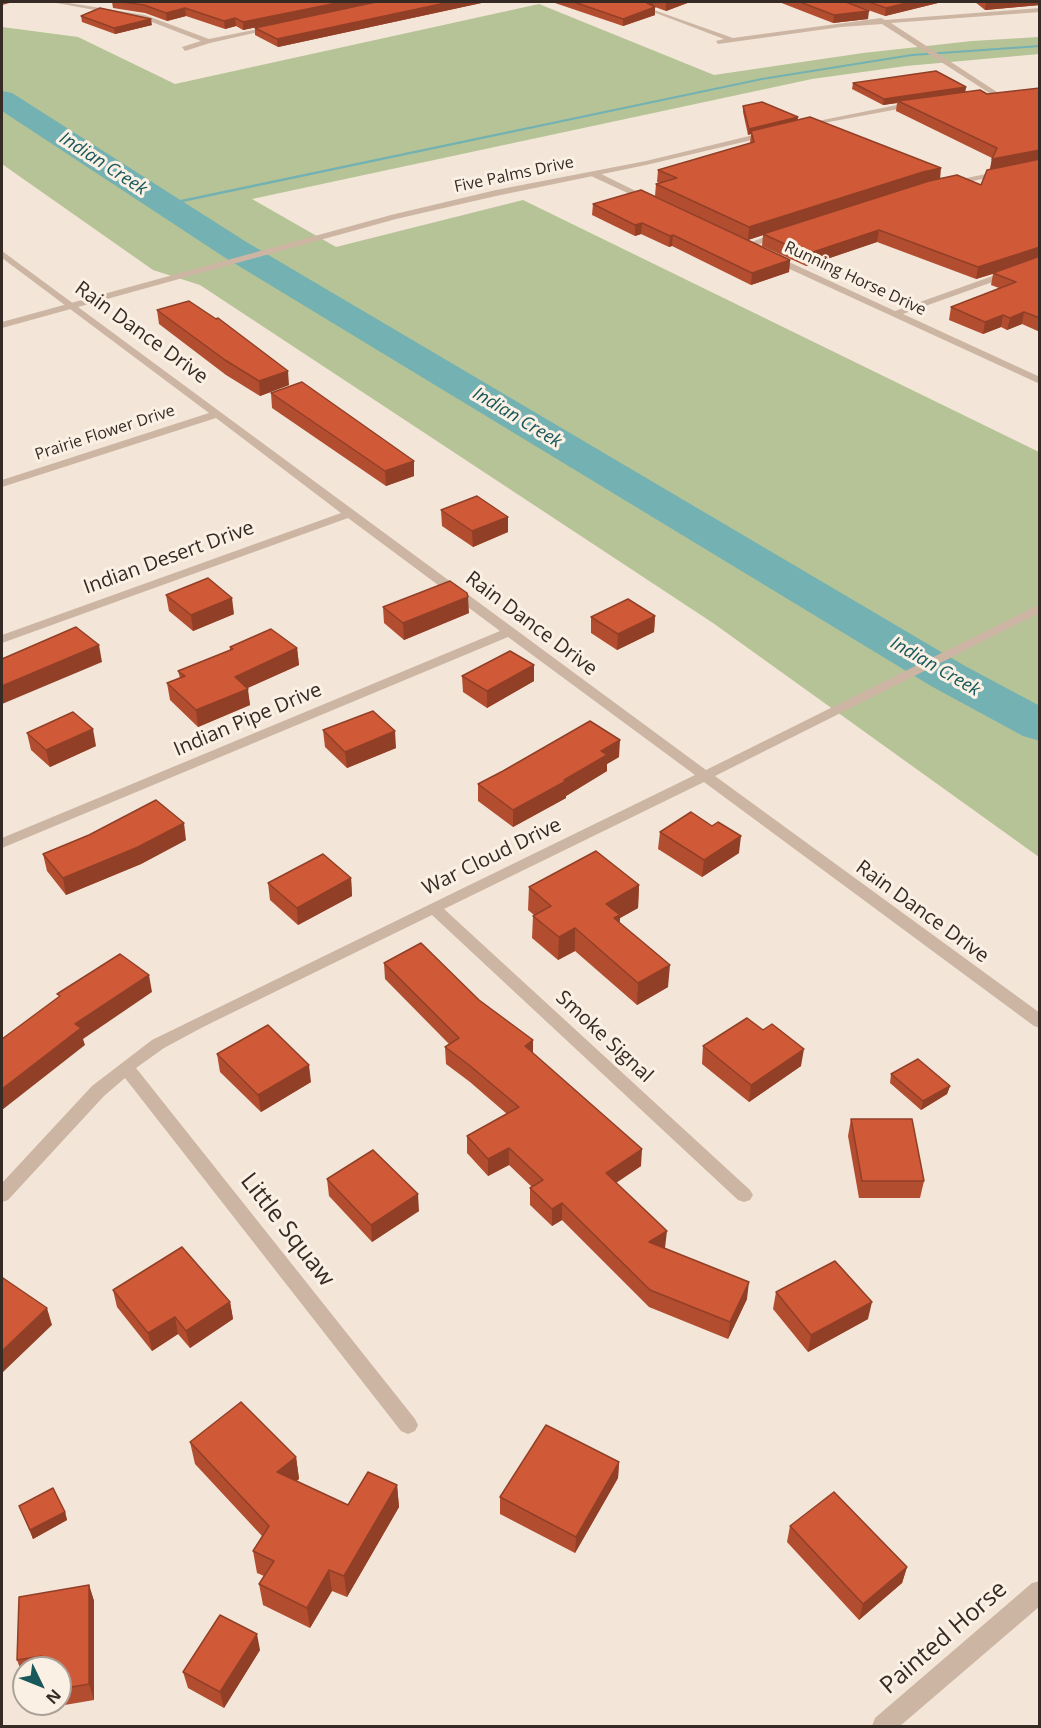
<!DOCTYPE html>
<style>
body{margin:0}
#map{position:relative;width:1041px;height:1728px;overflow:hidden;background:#f3e5d7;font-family:"Open Sans",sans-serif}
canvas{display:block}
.frame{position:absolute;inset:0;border:3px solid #362a25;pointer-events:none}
.north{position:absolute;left:12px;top:1656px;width:60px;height:60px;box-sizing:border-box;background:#fbf0e4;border:2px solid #aca198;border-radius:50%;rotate:133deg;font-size:16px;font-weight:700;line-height:24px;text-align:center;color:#362a25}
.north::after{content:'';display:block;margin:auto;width:21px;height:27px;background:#18585b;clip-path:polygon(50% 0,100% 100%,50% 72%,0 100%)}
</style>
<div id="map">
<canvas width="1041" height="1728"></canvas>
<div class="frame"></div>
<div class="north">N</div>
</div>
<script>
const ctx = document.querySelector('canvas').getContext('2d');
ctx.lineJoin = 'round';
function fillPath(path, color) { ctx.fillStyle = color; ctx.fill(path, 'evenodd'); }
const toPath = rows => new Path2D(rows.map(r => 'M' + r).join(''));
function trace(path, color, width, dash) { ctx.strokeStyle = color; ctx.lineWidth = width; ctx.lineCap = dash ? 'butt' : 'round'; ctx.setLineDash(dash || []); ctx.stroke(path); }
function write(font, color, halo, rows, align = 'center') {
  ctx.font = font + ' "Open Sans",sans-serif'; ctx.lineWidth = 6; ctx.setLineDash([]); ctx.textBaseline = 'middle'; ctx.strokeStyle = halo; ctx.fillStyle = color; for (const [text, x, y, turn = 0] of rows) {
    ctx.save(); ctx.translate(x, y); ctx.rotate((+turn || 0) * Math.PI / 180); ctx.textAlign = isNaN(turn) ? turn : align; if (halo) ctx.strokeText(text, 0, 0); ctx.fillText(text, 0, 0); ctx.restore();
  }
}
fillPath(toPath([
 [539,4,714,75,863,53,972,41,1039,37,1039,54,906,66,812,79,252,199,336,247,523,200,1039,452,1039,857,713,623,200,285,153,270,2,164,2,27,78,37,175,84]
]), '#b5c396');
fillPath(toPath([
 [1040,45,1040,47,912,56,762,80,164,206,161,204,762,78,912,54,1040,45]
]), '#74b1b2');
fillPath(toPath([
 [2,91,12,93,248,243,965,666,1040,706,1040,741,1023,736,931,686,224,257,2,111,2,91]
]), '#74b1b2');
fillPath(toPath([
 [51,2,63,2,145,15,209,39,273,26,276,28,210,43,185,51,182,47,201,41,144,19,51,2],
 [648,8,733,38,881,18,885,20,1040,8,1040,12,891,23,997,92,997,96,994,96,882,24,841,27,718,44,716,41,724,39,648,10,648,8],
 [1040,163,1040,168,946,186,942,183,1040,163],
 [591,172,597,172,654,200,647,202,591,176,591,172],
 [780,231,784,234,783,236,746,249,741,246,780,231],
 [2,251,706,770,1040,604,1040,613,715,776,1040,1013,1040,1028,1034,1026,704,782,444,909,750,1190,753,1195,750,1200,744,1202,738,1200,432,915,203,1027,164,1048,136,1068,415,1419,418,1425,415,1431,408,1434,401,1431,125,1078,104,1096,8,1200,2,1202,2,1183,92,1086,152,1040,695,775,508,637,2,848,2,838,500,631,348,518,2,643,2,635,341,513,216,418,2,487,2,480,209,413,2,258,2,251],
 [770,256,776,256,895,311,1040,259,1040,265,903,314,1040,377,1040,384,770,260,770,256],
 [1040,1581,1040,1606,900,1726,872,1726,875,1718,1032,1583,1040,1581]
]), '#ccb5a2');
fillPath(toPath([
 [917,101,921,103,920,105,802,127,798,125,917,101],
 [770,131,773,131,773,135,646,165,496,196,396,219,2,328,2,322,391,215,496,190,646,161,770,131]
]), '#ccb5a2');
fillPath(toPath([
 [112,2,486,2,278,47,255,35,255,28,275,23,243,30,236,26,225,29,186,16,167,21,145,13,113,8],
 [552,2,690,2,666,11,655,7,655,15,623,26],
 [779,2,942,2,885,16,854,5,868,19,833,23],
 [975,2,1040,2,1040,5,985,10],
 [81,16,152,25,115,34,82,22],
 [853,83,966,87,965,92,987,94,1040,88,1040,332,1022,324,1007,330,1001,327,983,334,949,320,951,307,999,288,991,285,993,274,976,279,877,242,806,266,762,246,763,235,748,240,655,196,656,184,660,183,657,182,658,170,750,143,751,134,748,135,743,112,743,106,798,117,797,120,940,179,981,185,990,169,992,158,896,111,897,103,883,105,852,89],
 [593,204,790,260,789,272,751,285,672,246,669,247,641,234,635,236,592,215],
 [157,310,289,385,260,396,226,375,159,324],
 [271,393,414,476,386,486,272,408],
 [441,510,508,532,473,547,442,526],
 [166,595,234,614,193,631,169,611],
 [383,607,469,613,404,640,384,623],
 [655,616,654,632,617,650,591,633,591,617],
 [230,647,297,648,299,665,247,688,250,705,198,727,170,700,167,683,180,678,178,671,230,650],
 [534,665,534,681,487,708,463,692,462,676],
 [323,730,396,748,347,768,325,747],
 [27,733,96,746,50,767,31,750],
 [619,757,607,764,607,771,566,796,566,798,513,827,478,801,478,784],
 [712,826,739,853,702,877,658,849,660,832],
 [186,840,141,864,66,895,47,871,43,854],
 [351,878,352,896,298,925,270,900,268,883],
 [639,885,638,908,620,918,619,922,668,987,637,1005,575,951,558,960,532,938,533,916,534,915,528,910,529,887],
 [384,963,479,1000,533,1040,533,1053,641,1166,616,1183,665,1248,664,1248,747,1299,728,1339,649,1307,562,1220,552,1226,530,1205,530,1188,532,1187,509,1165,488,1176,467,1153,467,1136,507,1114,470,1082,446,1064,445,1047,449,1044,385,979],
 [703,1046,801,1066,749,1102,702,1064],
 [217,1054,311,1082,261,1112,220,1072],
 [891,1074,950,1086,947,1094,921,1110,890,1083],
 [851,1119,924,1181,920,1198,859,1198,848,1136],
 [327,1179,419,1211,372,1242,329,1196],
 [113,1290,230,1302,233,1319,190,1348,178,1334,152,1351,117,1307],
 [776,1292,868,1319,808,1352,773,1309],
 [190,1442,296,1457,299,1479,296,1481,348,1505,397,1485,399,1507,347,1597,332,1591,310,1628,263,1605,259,1584,264,1576,257,1573,253,1551,262,1536,195,1464],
 [619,1462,618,1478,575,1553,500,1514,500,1497],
 [19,1506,65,1512,67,1520,33,1539],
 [790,1526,907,1567,902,1583,859,1620,787,1542],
 [89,1585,94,1601,94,1700,47,1708,45,1704,60,1704,60,1668,24,1668,23,1676,17,1660],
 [260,1650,224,1708,188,1688,183,1672]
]), '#b34d30');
fillPath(toPath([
 [2,2,13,2,2,5],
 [342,2,380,2,243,30,243,22],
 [450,2,486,2,278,47,277,39],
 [647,2,653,2,653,6,647,7],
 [670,2,690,2,666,11,666,3],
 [911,2,942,2,885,16,886,8],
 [986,2,1040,2,1040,5,985,10],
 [655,7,655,15,623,26,623,19],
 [185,8,186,16,167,21,166,13],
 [869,11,868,19,833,23,834,15],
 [235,18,236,26,225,29,224,21],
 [151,19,152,25,115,34,114,28],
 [966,87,965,93,898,101,897,103,883,105,884,99],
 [798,117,797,123,751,131,751,134,748,135,749,129],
 [1040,150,1040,161,990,170,992,159],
 [941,168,940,180,921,184,748,240,749,227,923,172],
 [642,223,641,234,635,236,635,225],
 [879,230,877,242,806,266,807,254],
 [673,235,672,246,669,247,670,236],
 [1040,247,1040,258,976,279,978,267],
 [790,260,789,272,751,285,752,273],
 [1024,312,1022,324,1007,330,1010,318],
 [1003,315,1001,327,983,334,985,322],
 [288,371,289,385,260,396,259,381],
 [414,461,414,476,386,486,385,471],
 [508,517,508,532,473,547,472,531],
 [468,597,469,613,404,640,403,623],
 [232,598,234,614,193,631,191,615],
 [655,616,654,632,617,650,618,634],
 [99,645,102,662,2,704,2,686],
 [297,648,299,665,239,692,248,689,250,705,198,727,196,710,235,677],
 [534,665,534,681,487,708,487,691],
 [93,729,96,746,50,767,46,750],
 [395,731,396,748,347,768,345,752],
 [620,740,619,757,607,764,607,771,566,796,566,798,513,827,513,810,564,780,601,751],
 [184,823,186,840,141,864,66,895,63,878],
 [741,836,739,853,702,877,704,860],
 [351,878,352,896,298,925,297,908],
 [639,885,638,908,620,918,619,937,606,904],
 [575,928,575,951,558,960,559,937],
 [670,965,668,987,637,1005,638,983],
 [149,975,152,992,83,1039,85,1045,2,1110,2,1089,75,1024],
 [533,1040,533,1058,525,1046],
 [804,1049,801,1066,749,1102,751,1085],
 [309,1065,311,1082,261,1112,258,1095],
 [950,1086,947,1094,921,1110,923,1101],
 [509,1148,509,1165,488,1176,488,1159],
 [642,1149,641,1166,605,1190,606,1173],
 [418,1194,419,1211,372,1242,371,1225],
 [562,1203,562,1220,552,1226,552,1209],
 [667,1231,665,1248,648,1259,649,1242],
 [749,1282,747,1299,728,1339,730,1322],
 [230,1302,233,1319,190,1348,186,1331],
 [872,1302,868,1319,808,1352,811,1335],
 [47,1308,52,1325,2,1373,2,1351],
 [175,1317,178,1334,152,1351,148,1333],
 [296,1457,299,1479,281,1494,277,1472],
 [619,1462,618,1478,575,1553,576,1537],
 [397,1485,399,1507,347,1597,344,1576],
 [65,1512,67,1520,33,1539,30,1530],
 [907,1567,902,1583,859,1620,863,1604],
 [329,1570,332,1591,310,1628,307,1608],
 [89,1585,94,1601,94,1700,89,1684],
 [257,1634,260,1650,224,1708,220,1692]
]), '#923f27');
const building = toPath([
 [122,2,342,2,243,22,235,18,224,21,185,8,166,13,144,5,122,2],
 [376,2,450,2,277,39,255,28,376,2],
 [574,2,647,2,647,3,655,7,623,19,574,2],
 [800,2,846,2,869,11,834,15,800,2],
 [869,2,911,2,886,8,869,2],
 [100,8,151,19,114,28,81,16,100,8],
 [936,71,966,87,884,99,853,83,936,71],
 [1040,88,1040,150,992,159,997,148,898,101,980,90,987,94,1040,88],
 [762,102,798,117,749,129,743,106,762,102],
 [810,117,941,168,923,172,749,227,656,184,677,178,658,170,754,142,751,131,810,117],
 [1040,159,1040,247,978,267,879,230,807,254,763,234,929,181,957,175,981,185,987,170,1040,159],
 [641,190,790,260,752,273,673,235,670,236,642,223,635,225,593,204,641,190],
 [1040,256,1040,318,1024,312,1010,318,1003,315,985,322,951,307,1016,282,993,273,1040,256],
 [189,301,216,319,218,318,288,371,259,381,225,360,157,310,189,301],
 [302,382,414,461,385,471,271,393,302,382],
 [477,496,508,517,472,531,441,510,477,496],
 [208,578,232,598,191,615,166,595,208,578],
 [450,581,467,593,468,597,403,623,383,607,450,581],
 [628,599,655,616,618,634,591,617,628,599],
 [76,627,99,645,2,686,2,659,76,627],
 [271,629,297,648,235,677,248,689,196,710,167,683,185,676,178,671,233,649,230,647,271,629],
 [510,651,534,665,487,691,462,676,510,651],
 [373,711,395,731,345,752,323,730,373,711],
 [73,712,93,729,46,750,27,733,73,712],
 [590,721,620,740,601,751,607,755,564,780,566,781,513,810,478,784,503,771,590,721],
 [156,800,184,823,138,847,63,878,43,854,89,835,156,800],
 [691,812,712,826,718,822,741,836,704,860,660,832,691,812],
 [596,851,639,885,606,904,620,915,614,918,670,965,638,983,575,928,559,937,533,916,551,906,529,887,596,851],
 [323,854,351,878,297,908,268,883,323,854],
 [421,943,479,1000,533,1040,525,1046,642,1149,606,1173,667,1231,649,1242,749,1282,730,1322,650,1290,562,1203,552,1209,530,1188,543,1180,509,1148,488,1159,467,1136,519,1107,469,1065,445,1047,459,1038,384,963,421,943],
 [120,954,149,975,75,1024,81,1028,2,1089,2,1039,60,996,57,994,120,954],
 [747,1018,763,1030,772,1024,804,1049,751,1085,703,1046,747,1018],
 [268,1025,309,1065,258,1095,217,1054,268,1025],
 [918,1059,950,1086,923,1101,891,1074,918,1059],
 [851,1119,912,1119,924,1181,862,1181,851,1119],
 [373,1150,418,1194,371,1225,327,1179,373,1150],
 [182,1247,230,1302,186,1331,175,1317,148,1333,113,1290,182,1247],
 [835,1261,872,1302,811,1335,776,1292,835,1261],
 [3,1278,47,1308,2,1351,2,1279,3,1278],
 [241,1402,296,1457,277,1472,348,1505,368,1472,397,1485,344,1576,329,1570,307,1608,259,1584,274,1561,253,1551,269,1526,190,1442,241,1402],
 [546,1425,619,1462,576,1537,500,1497,546,1425],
 [53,1488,65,1512,30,1530,19,1506,53,1488],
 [834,1492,907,1567,863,1604,790,1526,834,1492],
 [89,1585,89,1684,60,1689,60,1668,42,1668,42,1656,17,1660,19,1597,89,1585],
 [220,1615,257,1634,220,1692,183,1672,220,1615]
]);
fillPath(building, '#d05a38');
trace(building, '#923f27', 1.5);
write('16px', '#362a25', '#fbf0e4', [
 ["Five Palms Drive",514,175,-12],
 ["Running Horse Drive",855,279,25],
 ["Prairie Flower Drive",105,433,-18]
]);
write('italic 18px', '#18585b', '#fbf0e4', [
 ["Indian Creek",103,164,33],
 ["Indian Creek",517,418,31],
 ["Indian Creek",935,667,30]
]);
write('20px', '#362a25', '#fbf0e4', [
 ["Rain Dance Drive",141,333,36],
 ["Indian Desert Drive",169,558,-20],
 ["Rain Dance Drive",531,624,37],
 ["Indian Pipe Drive",248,720,-23],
 ["War Cloud Drive",492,857,-26],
 ["Rain Dance Drive",922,912,36],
 ["Smoke Signal",604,1037,43]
]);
write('24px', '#362a25', '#fbf0e4', [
 ["Little Squaw",287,1230,52],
 ["Painted Horse",944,1638,-41]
]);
</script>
